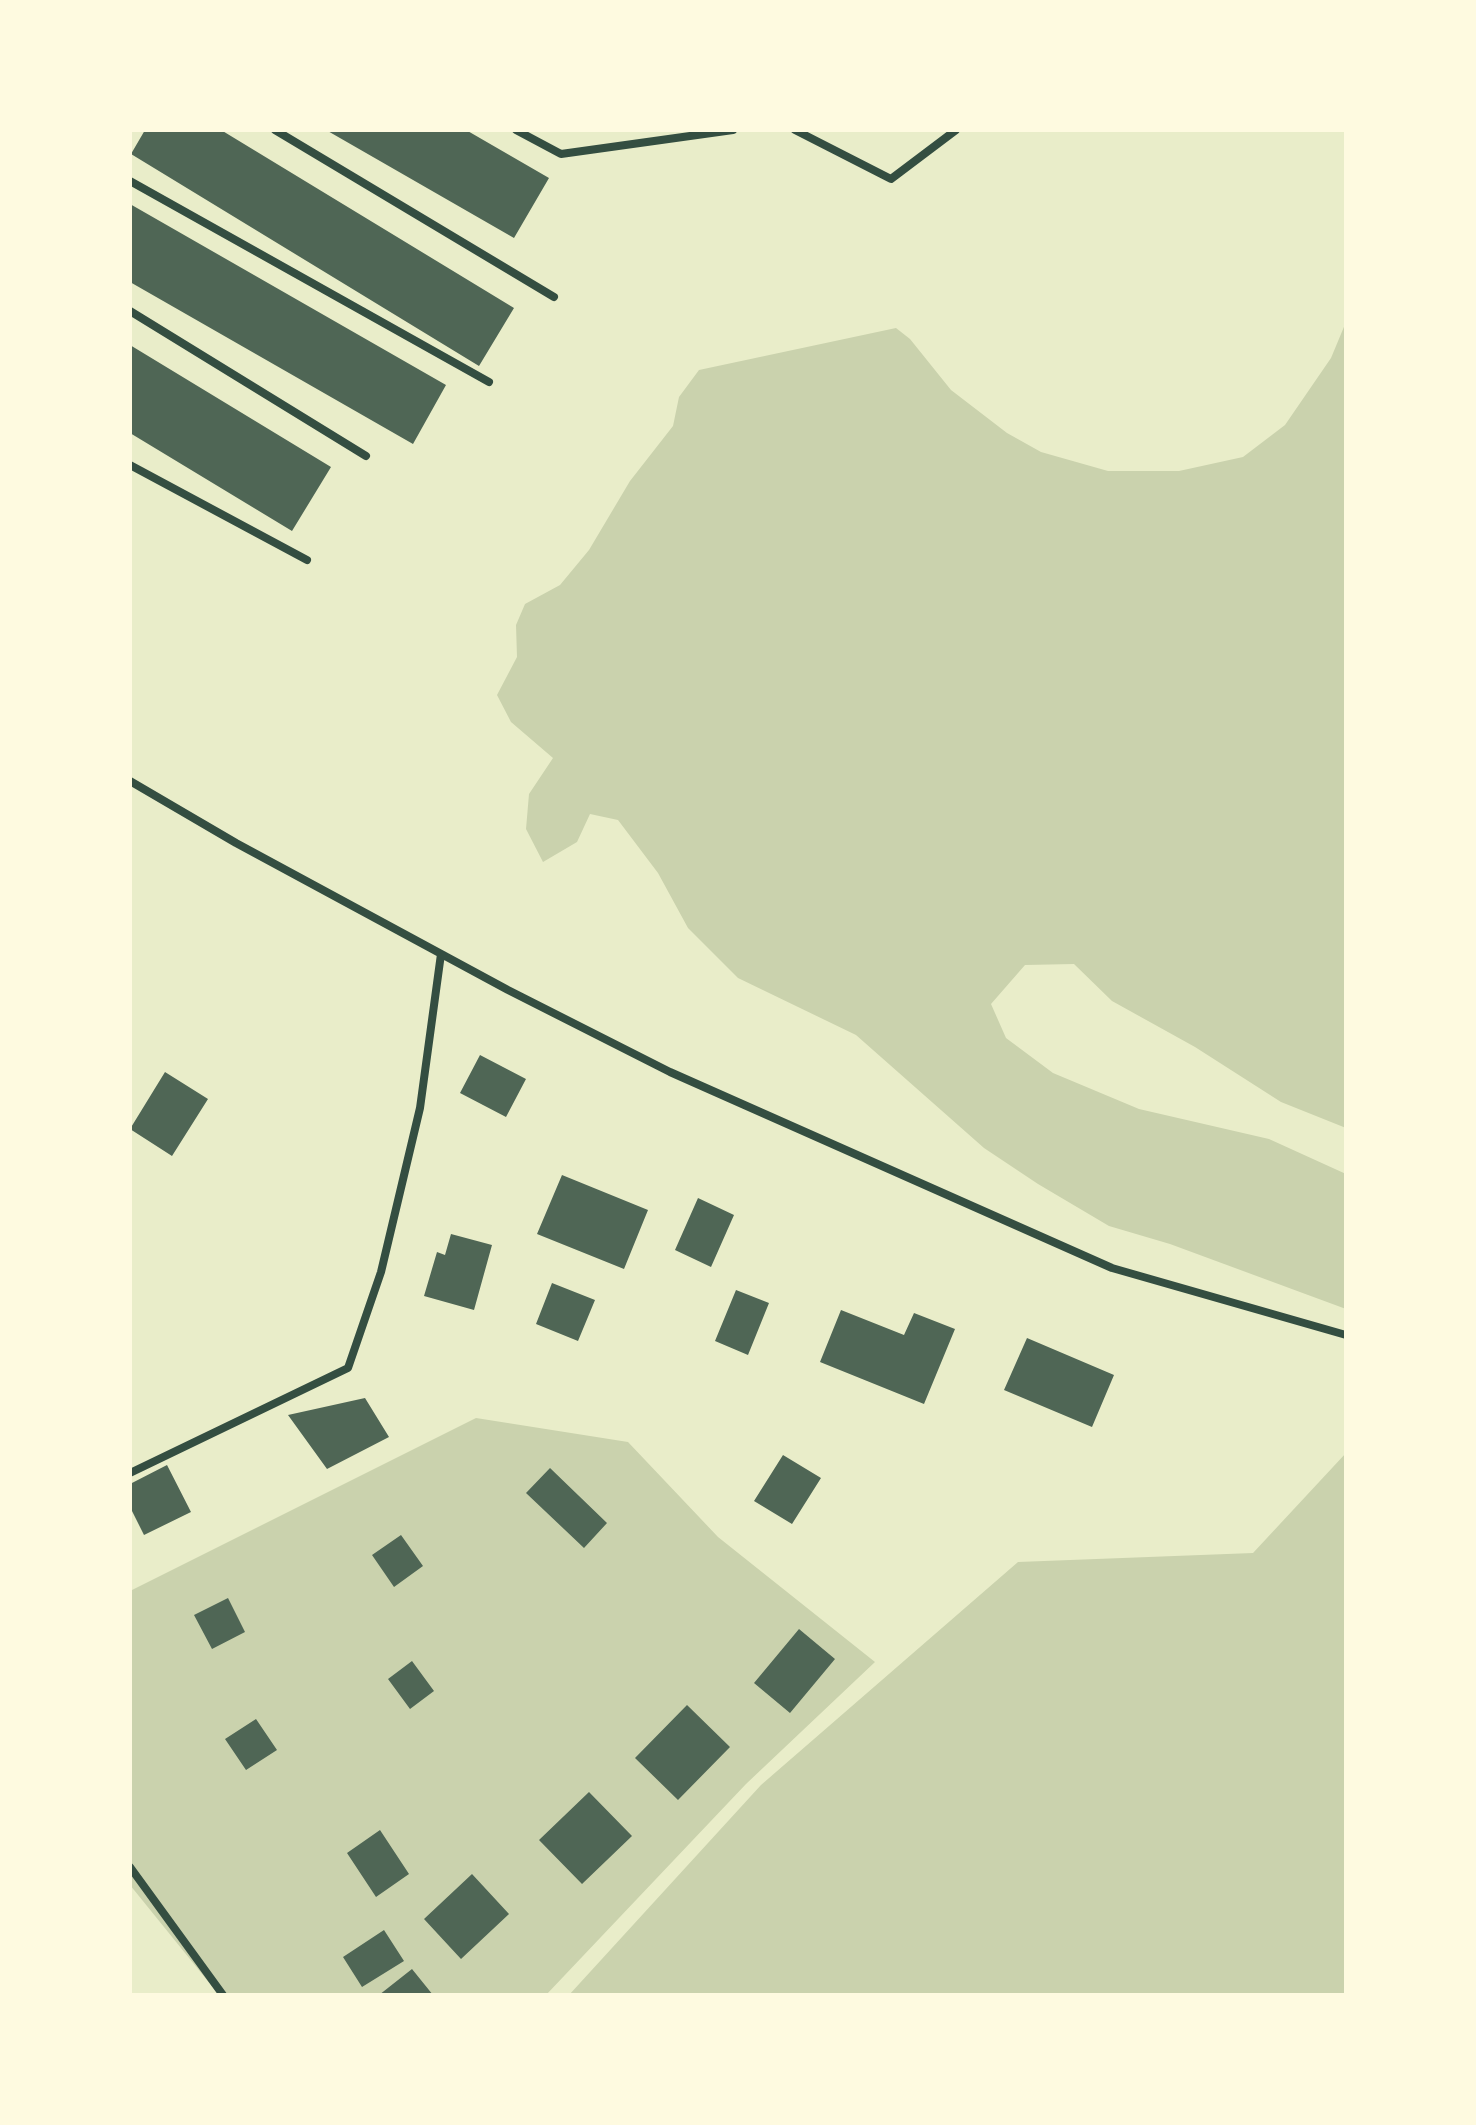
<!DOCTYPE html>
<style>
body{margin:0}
#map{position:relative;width:1476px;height:2125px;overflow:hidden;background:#e9edc9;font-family:"Roboto Condensed",sans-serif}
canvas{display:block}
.frame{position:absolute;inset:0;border:132px solid #fefae0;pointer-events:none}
</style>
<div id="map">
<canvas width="1476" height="2125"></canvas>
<div class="frame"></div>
</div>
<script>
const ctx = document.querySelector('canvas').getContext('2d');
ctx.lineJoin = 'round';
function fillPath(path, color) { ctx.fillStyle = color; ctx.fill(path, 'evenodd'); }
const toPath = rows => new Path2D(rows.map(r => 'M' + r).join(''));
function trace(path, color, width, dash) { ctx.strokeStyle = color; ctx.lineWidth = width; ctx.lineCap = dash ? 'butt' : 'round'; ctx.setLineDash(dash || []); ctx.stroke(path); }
fillPath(toPath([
 [1346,322,1346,1128,1281,1102,1195,1047,1112,1001,1074,964,1025,965,991,1004,1006,1038,1053,1073,1139,1109,1269,1139,1346,1174,1346,1309,1170,1244,1109,1226,1038,1184,984,1148,856,1035,738,978,688,928,658,873,618,820,590,814,577,842,543,862,526,829,529,794,553,758,511,722,497,695,517,657,516,625,525,604,560,585,589,550,630,481,673,426,679,397,699,370,896,328,910,339,951,390,1007,433,1041,452,1108,471,1179,471,1243,457,1285,425,1331,358],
 [476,1418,628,1442,718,1537,875,1662,746,1784,546,1995,219,1995,130,1885,130,1591],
 [1346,1453,1346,1995,569,1995,761,1785,1018,1562,1253,1553]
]), '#cad2ad');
fillPath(toPath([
 [145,130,221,130,514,308,479,366,131,154],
 [326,130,466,130,549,178,514,238],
 [130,204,446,385,413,444,130,282],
 [130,345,331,467,292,531,130,433],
 [480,1055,526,1079,506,1117,460,1093],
 [165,1072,208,1099,172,1156,130,1129],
 [562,1175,648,1210,624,1269,537,1234],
 [698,1198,734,1215,711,1267,675,1250],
 [451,1234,492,1245,474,1310,424,1296,437,1252,445,1255],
 [552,1283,595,1300,578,1341,536,1324],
 [736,1290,769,1303,748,1355,715,1341],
 [841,1310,904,1335,914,1313,955,1329,924,1404,820,1362],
 [1027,1338,1114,1375,1092,1427,1004,1390],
 [365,1398,389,1437,327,1469,288,1415],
 [783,1455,821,1478,792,1524,754,1501],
 [167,1465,191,1512,144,1535,130,1507,130,1484],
 [550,1468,607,1523,584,1548,526,1493],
 [401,1535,423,1566,394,1587,372,1555],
 [228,1598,245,1632,212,1649,194,1615],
 [799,1629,835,1659,790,1713,754,1683],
 [412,1661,434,1691,410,1709,388,1679],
 [687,1705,730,1747,678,1800,635,1758],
 [256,1719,277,1750,246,1770,225,1739],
 [589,1792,632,1836,582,1884,539,1840],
 [380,1830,409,1874,376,1897,347,1853],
 [472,1874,509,1914,461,1959,424,1919],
 [384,1930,404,1961,362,1987,343,1957],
 [412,1969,433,1995,379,1995]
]), '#4f6655');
trace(toPath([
 [275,130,554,297],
 [516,130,561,154,733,130],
 [795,130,891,179,956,130],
 [130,181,489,382],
 [130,311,366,456],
 [130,465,307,560],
 [130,781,236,843,508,990,670,1072,1112,1268,1346,1335],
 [130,1473,348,1368,381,1272,420,1108,441,954],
 [130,1867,223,1995]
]), '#344e41', 8);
</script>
